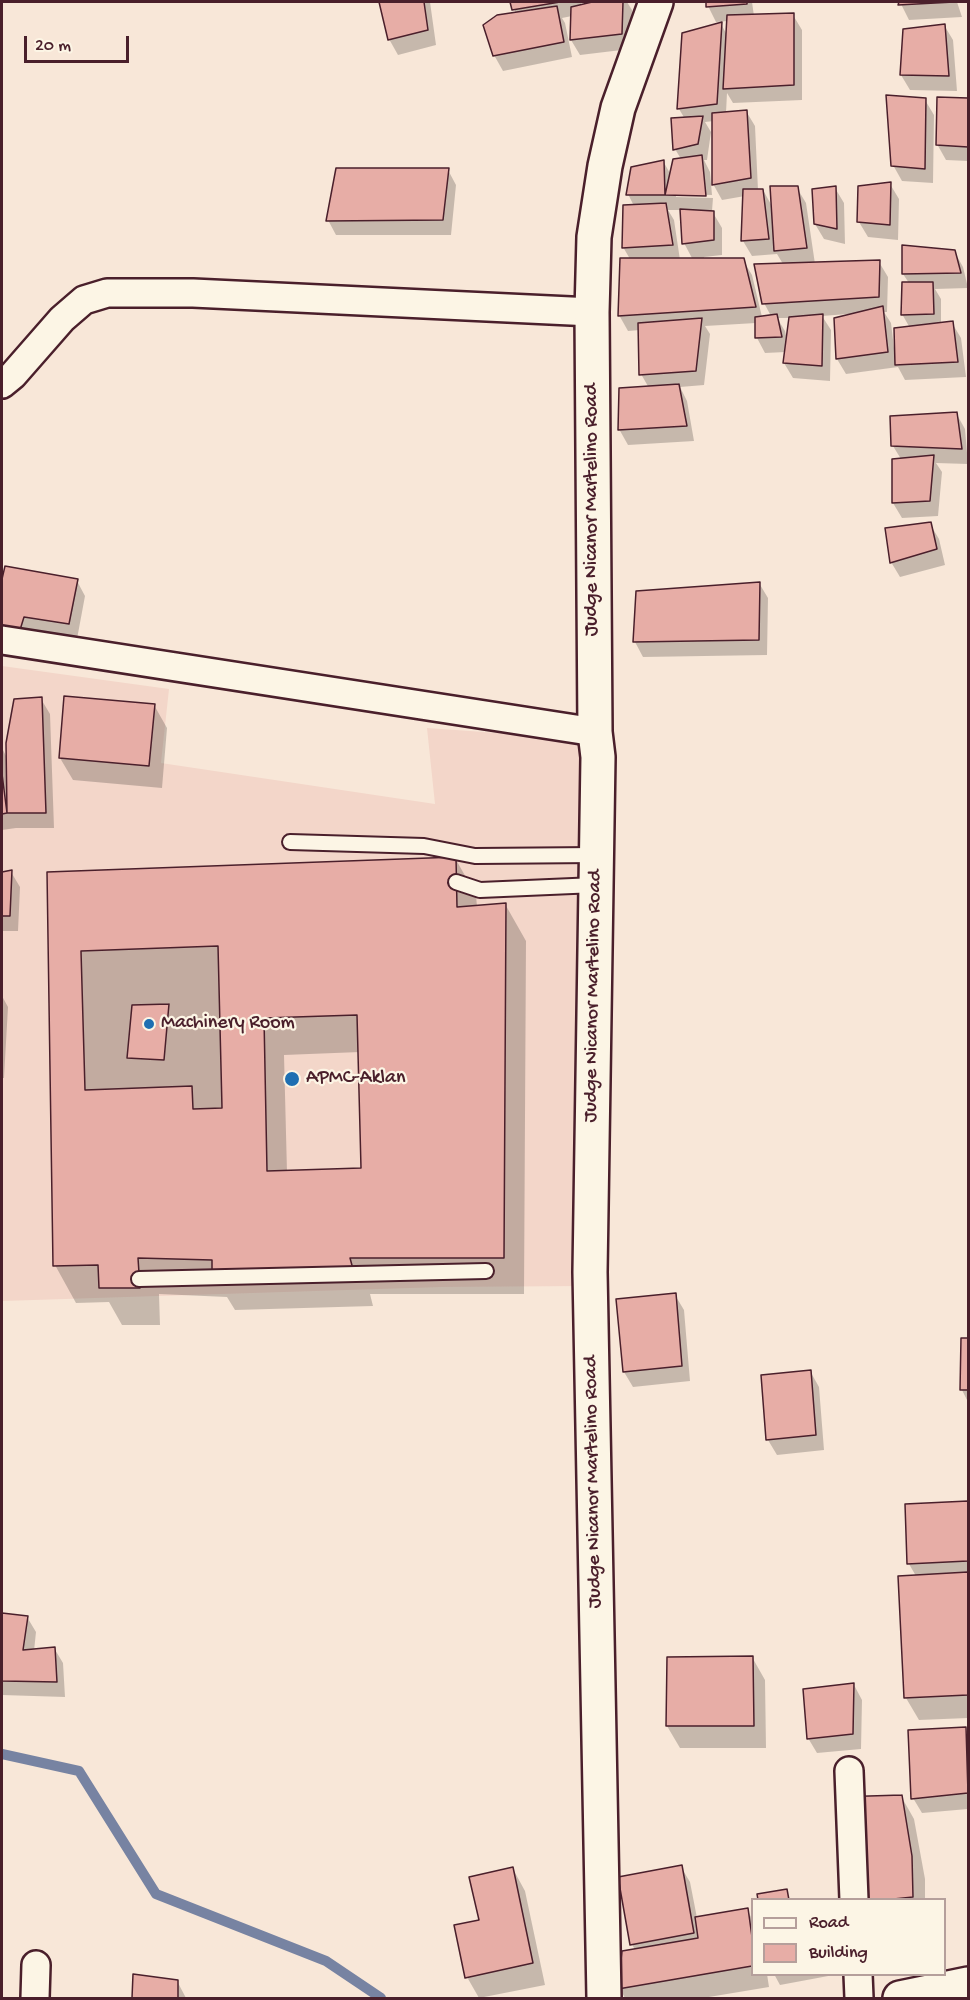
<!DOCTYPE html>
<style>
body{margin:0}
#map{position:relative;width:970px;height:2000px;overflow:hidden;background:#f8e7d8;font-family:"Gochi Hand",sans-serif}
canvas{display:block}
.frame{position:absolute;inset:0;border:3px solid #4a1f2b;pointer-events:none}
.legend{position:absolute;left:751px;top:1898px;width:195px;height:78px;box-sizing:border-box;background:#fcf5e5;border:2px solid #b59f9b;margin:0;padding:8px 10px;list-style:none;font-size:18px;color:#4a1f2b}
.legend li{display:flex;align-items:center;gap:12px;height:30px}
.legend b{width:30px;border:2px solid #b59f9b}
.scale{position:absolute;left:24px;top:36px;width:105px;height:27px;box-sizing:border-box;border:3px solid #4a1f2b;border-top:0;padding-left:8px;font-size:18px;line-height:21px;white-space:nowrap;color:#4a1f2b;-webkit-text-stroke:4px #fcf5e5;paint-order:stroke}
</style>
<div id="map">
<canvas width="970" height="2000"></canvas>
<div class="frame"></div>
<ul class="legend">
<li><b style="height:8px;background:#fcf5e5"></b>Road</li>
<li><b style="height:16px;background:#e7ada6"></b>Building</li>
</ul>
<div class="scale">20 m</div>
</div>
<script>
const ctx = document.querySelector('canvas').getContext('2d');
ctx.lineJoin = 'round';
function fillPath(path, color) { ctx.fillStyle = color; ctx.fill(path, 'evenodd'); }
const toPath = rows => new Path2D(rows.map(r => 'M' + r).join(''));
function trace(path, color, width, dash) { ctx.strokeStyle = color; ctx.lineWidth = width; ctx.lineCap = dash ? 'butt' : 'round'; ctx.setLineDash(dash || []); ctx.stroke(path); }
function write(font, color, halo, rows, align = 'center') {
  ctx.font = font + ' "Gochi Hand",sans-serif'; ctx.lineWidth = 4.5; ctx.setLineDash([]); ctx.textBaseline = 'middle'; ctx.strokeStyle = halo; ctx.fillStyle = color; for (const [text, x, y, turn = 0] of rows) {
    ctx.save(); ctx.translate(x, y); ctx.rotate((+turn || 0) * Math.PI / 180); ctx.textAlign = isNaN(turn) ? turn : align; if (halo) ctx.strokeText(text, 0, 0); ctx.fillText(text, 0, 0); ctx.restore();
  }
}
fillPath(toPath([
 [2,666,169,689,161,763,435,804,427,728,584,739,582,1286,443,1287,2,1301]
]), '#f3d6c9');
fillPath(toPath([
 [381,2,430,2,436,45,398,55,389,39],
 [512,2,581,2,581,6,599,2,627,2,632,10,630,49,580,55,571,40,572,16,562,18,565,23,572,57,503,71,494,55,516,14],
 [707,2,752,2,754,16,793,15,802,30,802,100,733,103,727,93,726,113,746,111,755,126,758,190,763,190,773,208,797,188,806,203,815,264,879,262,888,277,887,312,884,312,891,323,894,348,896,348,910,328,902,314,909,283,903,274,903,246,954,251,963,267,968,288,935,289,941,299,941,324,952,323,961,338,966,377,905,380,898,367,846,374,837,359,848,314,822,316,831,330,830,381,793,378,784,363,786,352,765,353,757,338,756,323,705,326,710,334,704,385,680,387,687,401,694,441,628,445,619,429,649,388,641,374,640,330,628,331,619,315,630,259,623,247,634,206,628,194,663,161,671,175,681,159,675,149,685,119,679,109,721,24,727,35,728,21,716,22,708,6],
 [714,121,714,182,712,182,722,200,745,196,743,241,752,256,777,254,783,264,764,303,771,316,762,317,752,275,743,260,704,260,704,257,722,255,722,228,712,211,713,198,676,197,676,194,712,195,710,172,704,160,707,160,711,132,705,122],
 [668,210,681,210,684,243,693,260,680,260,674,220],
 [777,318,790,318,787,340,785,331],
 [900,2,957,2,962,17,909,20],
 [944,25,953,40,957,91,910,90,901,75],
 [938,98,968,100,968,161,946,160,937,144],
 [925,100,934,115,933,183,902,181,893,165],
 [448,170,456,185,451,235,336,235,328,220],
 [890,184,899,199,898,240,868,237,859,222],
 [835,188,844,203,845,244,824,239,815,224],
 [956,413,965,429,968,464,936,463,942,472,938,516,902,518,893,503,894,460,901,459,893,446],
 [930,524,939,539,945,565,900,577,891,562],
 [6,567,77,581,85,596,77,639,2,637,2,585],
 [759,583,768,598,767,655,643,657,635,642,637,592],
 [41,699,50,714,54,828,16,828,2,830,2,748,7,758],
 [154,705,167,728,162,788,73,780,60,758],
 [455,858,476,895,477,907,505,904,526,941,524,1294,370,1294,373,1306,235,1310,227,1297,159,1294,160,1325,122,1325,109,1302,76,1303,55,1265,49,874],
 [360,1052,362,1170,287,1172,284,1055],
 [11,872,20,887,18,931,2,931,2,873],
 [2,996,8,1007,4,1078,2,1078],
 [675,1295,684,1310,690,1381,633,1387,624,1372],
 [963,1339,968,1340,968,1402,962,1390],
 [810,1371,819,1387,824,1450,777,1455,768,1440],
 [968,1503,968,1718,919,1720,906,1698,899,1577,916,1576,909,1564,907,1505],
 [2,1615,27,1617,36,1632,34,1651,54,1648,63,1663,65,1697,2,1695],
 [752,1657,765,1680,766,1748,680,1748,667,1726],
 [854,1685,862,1700,861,1749,817,1753,808,1738],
 [966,1729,968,1734,968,1809,922,1813,913,1798],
 [901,1796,914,1819,925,1879,925,1900,842,1900],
 [681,1867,690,1882,697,1918,747,1909,752,1919,752,1974,767,1974,769,1987,703,1998,625,1998,620,1989,635,1950,632,1944],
 [513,1869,525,1891,545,1985,479,1998,467,1977,480,1921],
 [774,1974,839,1974,780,1985],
 [134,1976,177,1981,186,1998,133,1998]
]), '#0003');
trace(toPath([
 [2,1754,79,1771,156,1894,326,1961,381,1998]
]), '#7783a2', 10);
const building = toPath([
 [379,2,424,2,428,30,388,40,379,2],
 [510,2,560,2,512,10,510,2],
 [592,2,623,2,622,34,570,40,571,7,592,2],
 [706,2,747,2,747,4,706,7,706,2],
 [899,2,954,2,898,5,899,2],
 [557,6,564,42,493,56,483,25,497,15,557,6],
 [794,13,794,85,723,89,727,15,794,13],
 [722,22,717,104,677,109,682,33,722,22],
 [945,24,949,76,900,75,903,29,945,24],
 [886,95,926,98,925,169,891,166,886,95],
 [937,97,968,98,968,147,936,145,937,97],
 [747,110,751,178,712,185,712,113,747,110],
 [703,116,698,144,673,150,671,118,703,116],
 [702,155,706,196,665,195,673,159,702,155],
 [664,160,665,195,626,195,631,167,664,160],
 [336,168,449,168,443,220,326,221,336,168],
 [891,182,890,225,857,222,858,186,891,182],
 [770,186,798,186,807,248,774,251,770,186],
 [836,186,837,229,814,224,812,189,836,186],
 [743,189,763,189,769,239,741,241,743,189],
 [666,203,673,245,622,248,623,205,666,203],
 [680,209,714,211,714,240,682,244,680,209],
 [902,245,955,250,961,273,902,274,902,245],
 [620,258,744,258,756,307,618,316,620,258],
 [880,260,879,297,762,304,754,264,880,260],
 [902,282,933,282,934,314,901,315,902,282],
 [883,306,888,352,836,359,834,318,883,306],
 [777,314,782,337,755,338,755,317,777,314],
 [823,314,822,366,783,363,789,317,823,314],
 [702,318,696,371,639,375,638,323,702,318],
 [953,321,958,362,895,365,894,328,953,321],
 [679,384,687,426,618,430,619,388,679,384],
 [957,412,962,449,891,446,890,416,957,412],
 [934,455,930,501,892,503,892,459,934,455],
 [931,522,937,549,890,563,885,528,931,522],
 [5,566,78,579,69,624,24,617,20,630,2,625,2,579,5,566],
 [760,582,759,640,633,642,636,591,760,582],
 [64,696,155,704,149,766,59,758,64,696],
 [42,697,46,813,7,813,6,743,14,699,42,697],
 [2,774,7,813,2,814,2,774],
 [456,857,457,907,506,903,504,1258,350,1258,353,1269,212,1273,212,1260,138,1258,140,1288,99,1288,98,1265,53,1266,47,872,456,857],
 [357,1015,361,1168,267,1171,264,1018,357,1015],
 [12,870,10,916,2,916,2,872,12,870],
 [218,946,222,1108,193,1109,192,1086,85,1090,81,951,218,946],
 [169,1004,164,1060,127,1058,132,1005,169,1004],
 [676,1293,682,1366,623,1372,616,1299,676,1293],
 [961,1338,968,1338,968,1390,960,1390,961,1338],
 [811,1370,816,1435,766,1440,761,1375,811,1370],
 [968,1501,968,1561,907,1564,905,1504,968,1501],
 [968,1572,968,1695,904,1698,898,1576,968,1572],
 [2,1613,28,1616,23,1650,55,1647,57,1682,2,1681,2,1613],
 [753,1656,754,1726,666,1726,667,1657,753,1656],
 [854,1683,853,1734,807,1739,803,1689,854,1683],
 [966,1727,968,1793,911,1799,908,1730,966,1727],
 [902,1795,912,1856,913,1897,884,1900,840,1900,836,1797,902,1795],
 [682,1865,694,1933,630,1945,618,1877,682,1865],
 [513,1867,533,1963,465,1978,454,1925,479,1920,469,1877,513,1867],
 [787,1889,789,1900,758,1900,757,1894,787,1889],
 [748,1908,752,1937,752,1966,618,1989,622,1951,698,1938,695,1917,748,1908],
 [133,1974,178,1980,178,1998,132,1998,133,1974]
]);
fillPath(building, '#e7ada6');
trace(building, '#4a1f2b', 1.5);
const service = toPath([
 [290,842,424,846,475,856,596,855],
 [456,882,480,890,596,885],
 [139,1279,486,1271]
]);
const minor = toPath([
 [2,384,13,375,62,319,84,300,107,293,193,293,592,312],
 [2,640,595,732],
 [849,1771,854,1900],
 [858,1974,859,1998],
 [35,1998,36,1965]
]);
const secondary = toPath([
 [604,1998,590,1272,598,757,595,732,592,312,594,237,605,166,618,108,656,2],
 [900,1998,968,1984]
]);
trace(service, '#4a1f2b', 18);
trace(minor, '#4a1f2b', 32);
trace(secondary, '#4a1f2b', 38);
trace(service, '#fcf5e5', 14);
trace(minor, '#fcf5e5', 27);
trace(secondary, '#fcf5e5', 33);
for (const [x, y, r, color] of [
 [149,1024,6,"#1f6fb2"],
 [292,1079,8,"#1f6fb2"]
]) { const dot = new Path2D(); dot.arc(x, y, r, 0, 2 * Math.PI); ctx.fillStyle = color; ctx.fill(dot); trace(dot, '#fcf5e5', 2); }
write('20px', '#4a1f2b', '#fcf5e5', [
 ["Judge Nicanor Martelino Road",593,510,-90],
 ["Judge Nicanor Martelino Road",594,996,-89],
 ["Judge Nicanor Martelino Road",594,1482,-91]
]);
write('20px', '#4a1f2b', '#fcf5e5', [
 ["Machinery Room",161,1024],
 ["APMC-Aklan",306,1079]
], 'left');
</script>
